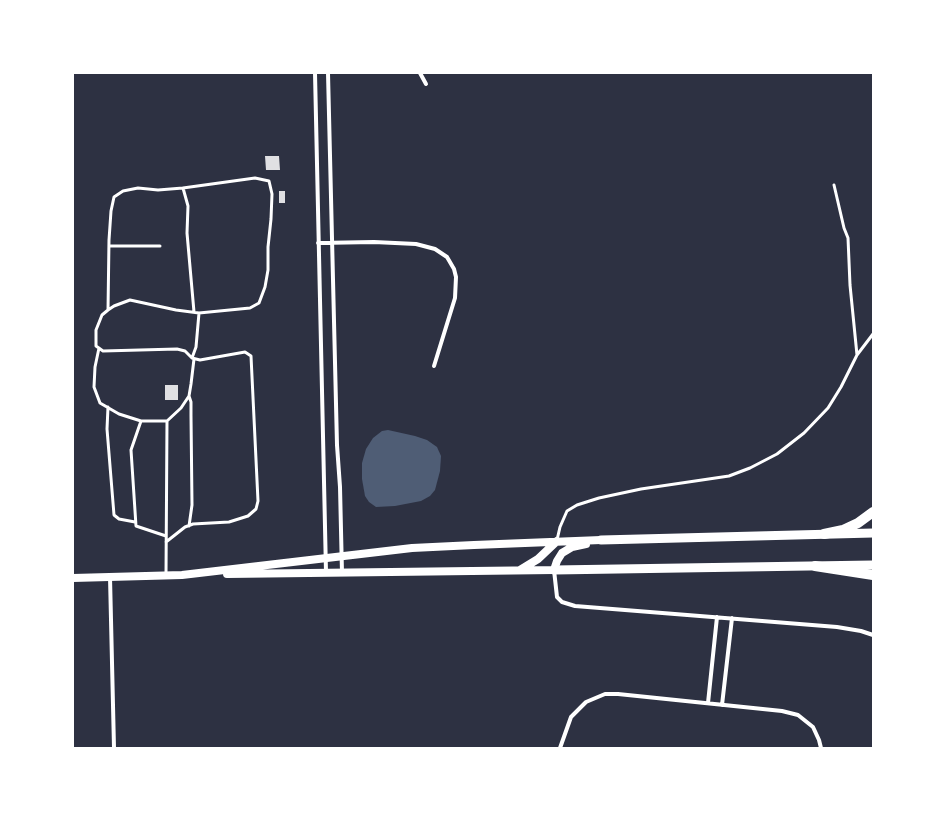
<!DOCTYPE html>
<style>
body{margin:0}
#map{position:relative;width:946px;height:821px;overflow:hidden;background:#2d3142;font-family:Barlow,sans-serif}
canvas{display:block}
.frame{position:absolute;inset:0;border:74px solid #fff;pointer-events:none}
</style>
<div id="map">
<canvas width="946" height="821"></canvas>
<div class="frame"></div>
</div>
<script>
const ctx = document.querySelector('canvas').getContext('2d');
ctx.lineJoin = 'round';
function fillPath(path, color) { ctx.fillStyle = color; ctx.fill(path, 'evenodd'); }
const toPath = rows => new Path2D(rows.map(r => 'M' + r).join(''));
function trace(path, color, width, dash) { ctx.strokeStyle = color; ctx.lineWidth = width; ctx.lineCap = dash ? 'butt' : 'round'; ctx.setLineDash(dash || []); ctx.stroke(path); }
fillPath(toPath([
 [388,430,415,436,427,440,437,447,441,456,440,471,435,490,430,496,421,501,395,506,376,507,369,502,365,496,362,479,362,463,366,449,373,438,382,431]
]), '#4f5d75');
fillPath(toPath([
 [265,156,279,156,280,170,266,170],
 [279,191,285,191,285,203,279,203],
 [165,385,178,385,178,400,165,400]
]), '#e0e0e3');
trace(toPath([
 [834,185,844,228,848,238,850,285,857,355],
 [183,188,188,206,187,233,194,312],
 [109,246,160,246],
 [108,310,109,240,111,211,114,197,123,191,138,188,158,190,183,188,255,178,269,181,272,194,271,219,268,247,268,270,265,287,259,303,250,308,199,313,176,310,130,300,114,306,108,310,102,315,96,330,96,346,103,351,177,349,185,351,192,358,200,360,245,352,251,356,258,501,256,509,248,516,229,522,193,524,185,527,166,542],
 [99,348,95,367,94,387,100,403,119,414,141,421,167,421,181,408,189,396,191,384,194,359],
 [192,358,196,347,199,313],
 [108,407,107,429,114,515,119,519,135,522],
 [141,421,131,450,136,526,166,536],
 [189,526,192,505,191,416,191,402,189,396],
 [557,540,560,527,567,511,577,505,599,498,641,489,729,476,750,468,777,454,804,433,828,408,841,387,857,355,873,334],
 [166,574,167,421]
]), '#fff', 3);
trace(toPath([
 [315,73,326,572],
 [328,73,337,445,340,487,342,573],
 [420,73,426,84],
 [318,243,374,242,416,244,435,249,447,257,454,269,456,277,455,298,434,366],
 [554,570,557,597,562,602,575,606,837,627,861,631,873,635],
 [110,577,114,748],
 [708,703,717,617],
 [722,705,732,618],
 [560,748,571,717,586,702,605,694,618,694,782,711,798,715,813,727,819,740,821,748]
]), '#fff', 4);
trace(toPath([
 [520,570,538,559,557,541],
 [227,574,554,570,557,561,562,553,572,547,586,544],
 [73,578,182,575,412,548,474,545,601,540]
]), '#fff', 8);
trace(toPath([
 [601,540,873,533],
 [554,570,873,565]
]), '#fff', 9);
trace(toPath([
 [824,534,843,530,858,523,873,512],
 [815,566,873,575]
]), '#fff', 10);
</script>
